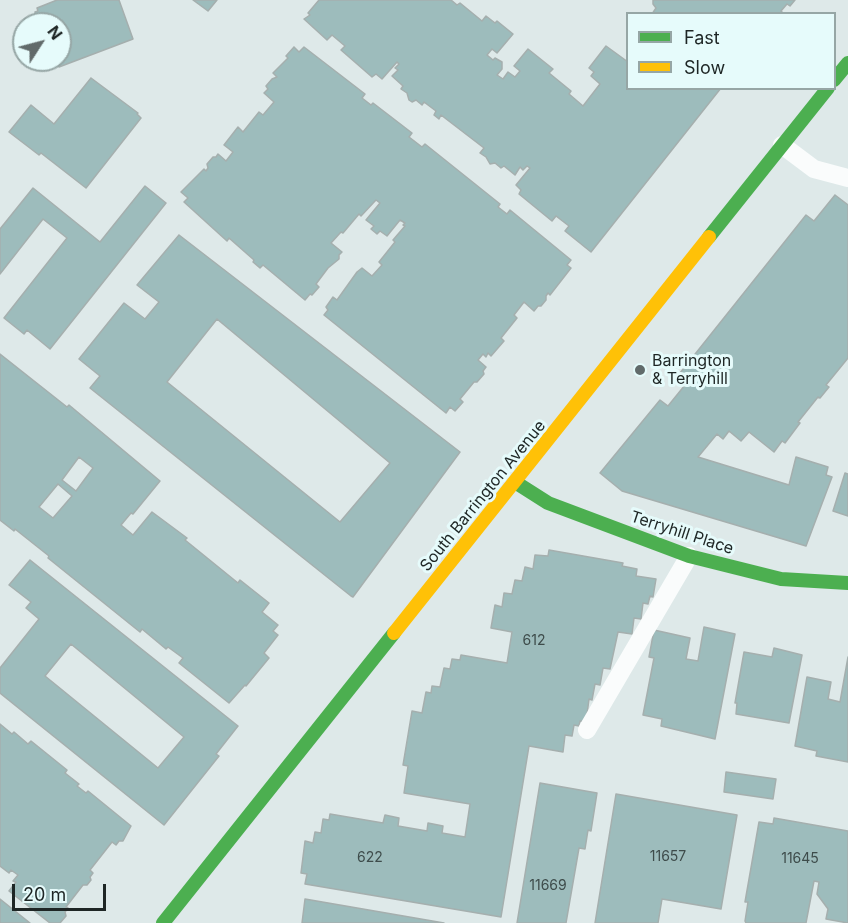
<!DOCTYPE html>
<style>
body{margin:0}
#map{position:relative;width:848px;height:923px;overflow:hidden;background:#dee9e9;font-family:Inter,sans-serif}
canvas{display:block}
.legend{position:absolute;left:626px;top:12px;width:210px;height:78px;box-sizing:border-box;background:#e6fbfb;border:2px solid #96a6a5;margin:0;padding:8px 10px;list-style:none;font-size:18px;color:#1e2625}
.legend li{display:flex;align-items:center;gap:12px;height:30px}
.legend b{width:30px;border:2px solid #96a6a5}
.north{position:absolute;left:12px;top:12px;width:60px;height:60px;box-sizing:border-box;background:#e6fbfb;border:2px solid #96a6a5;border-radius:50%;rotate:54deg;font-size:16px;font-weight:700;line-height:24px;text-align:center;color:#1e2625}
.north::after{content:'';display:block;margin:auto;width:21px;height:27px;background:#616a6a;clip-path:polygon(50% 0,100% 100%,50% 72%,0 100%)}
.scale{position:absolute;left:12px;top:884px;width:94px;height:27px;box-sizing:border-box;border:3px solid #1e2625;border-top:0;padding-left:8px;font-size:18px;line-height:21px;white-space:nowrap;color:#1e2625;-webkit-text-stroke:4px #e6fbfb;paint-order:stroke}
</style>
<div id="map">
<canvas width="848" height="923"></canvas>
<ul class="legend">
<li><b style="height:8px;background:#4caf50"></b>Fast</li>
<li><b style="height:8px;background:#ffc107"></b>Slow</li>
</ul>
<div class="north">N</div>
<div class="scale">20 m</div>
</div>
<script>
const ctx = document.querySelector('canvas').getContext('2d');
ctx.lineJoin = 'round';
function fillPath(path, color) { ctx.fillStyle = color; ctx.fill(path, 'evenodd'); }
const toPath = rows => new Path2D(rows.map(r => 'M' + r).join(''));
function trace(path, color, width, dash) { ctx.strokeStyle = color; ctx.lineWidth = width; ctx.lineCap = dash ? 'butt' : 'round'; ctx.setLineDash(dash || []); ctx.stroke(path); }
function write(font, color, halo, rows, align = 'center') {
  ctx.font = font + ' Inter,sans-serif'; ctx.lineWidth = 6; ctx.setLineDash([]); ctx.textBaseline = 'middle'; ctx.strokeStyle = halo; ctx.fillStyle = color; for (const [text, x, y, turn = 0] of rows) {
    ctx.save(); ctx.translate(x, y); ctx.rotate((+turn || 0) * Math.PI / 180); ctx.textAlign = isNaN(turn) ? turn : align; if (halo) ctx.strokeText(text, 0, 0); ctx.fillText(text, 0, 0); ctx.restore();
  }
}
const building = toPath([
 [57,0,119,0,133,39,59,67,56,60,60,60,60,24,39,24,35,12,38,11,37,8,57,0],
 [193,0,217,0,208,11,193,0],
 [319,0,451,0,457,5,460,3,482,21,486,16,495,23,497,21,513,34,497,53,492,49,487,55,493,60,495,58,502,62,502,69,497,75,503,79,508,72,515,77,520,71,514,66,528,49,553,69,549,73,571,91,569,94,583,106,600,84,591,76,594,72,589,68,606,46,628,62,628,88,721,88,591,252,565,231,569,226,556,216,552,221,519,194,521,190,516,185,530,168,527,166,523,170,520,167,515,175,504,166,501,168,495,163,490,164,486,157,480,153,484,148,441,115,439,119,434,115,436,111,424,102,422,105,416,100,412,102,409,100,407,93,401,89,403,86,392,76,398,70,395,68,399,64,397,62,382,79,376,74,372,77,341,50,345,46,332,35,327,40,304,19,310,15,308,13,319,0],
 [653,0,795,0,790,6,787,4,781,11,784,14,652,14,656,8,653,4,653,0],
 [294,47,299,52,304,47,365,94,362,98,371,105,373,103,412,133,409,137,422,147,425,144,500,204,498,207,507,214,510,210,571,260,567,265,571,268,550,295,548,293,546,296,546,300,541,306,538,306,534,311,524,302,514,315,517,318,501,338,504,341,491,356,488,353,486,357,483,354,478,360,486,367,483,371,484,374,477,382,474,382,460,399,463,402,455,411,450,407,446,413,324,315,328,310,326,307,333,297,337,300,357,272,362,268,372,276,382,265,379,262,395,242,393,240,405,226,403,225,405,223,400,220,387,236,380,231,377,234,371,229,374,226,366,220,380,203,376,200,361,216,359,214,343,233,341,232,331,243,342,252,339,255,339,259,328,268,316,284,319,287,312,295,310,294,305,300,263,265,260,268,253,262,254,260,229,238,227,241,184,202,188,198,181,192,204,169,206,171,208,168,207,164,213,157,216,157,218,154,226,161,233,152,224,145,238,127,243,132,259,112,263,115,274,102,264,93,268,89,266,86,272,79,277,77,273,73,288,58,286,56,294,47],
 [91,78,138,113,137,114,141,118,86,188,41,153,39,155,9,132,31,105,54,124,91,78],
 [145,186,166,203,50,349,27,330,24,334,4,318,67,238,43,219,0,274,0,229,33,188,100,242,145,186],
 [835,195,848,205,848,358,826,385,829,387,820,398,818,397,798,422,800,423,785,443,782,441,774,452,749,432,741,441,729,431,723,439,717,434,698,457,789,485,796,457,828,467,826,475,832,477,806,546,622,491,600,473,660,400,668,406,685,385,676,378,806,215,814,221,835,195],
 [179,235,460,452,353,597,351,596,90,388,100,376,79,359,124,303,145,319,159,302,137,285,179,235],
 [217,319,390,463,340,522,167,382,217,319],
 [0,354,67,407,69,405,160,481,133,514,131,513,121,525,133,535,152,512,187,538,185,540,238,583,240,580,269,603,262,612,278,625,273,631,278,635,264,653,269,658,246,686,245,685,229,703,179,663,183,658,168,647,166,649,142,629,140,632,48,558,49,556,15,529,14,531,0,520,0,354],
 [79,457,93,468,76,491,62,480,79,457],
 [58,484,72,496,53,518,39,507,58,484],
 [845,473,848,474,848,516,833,511,845,473],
 [549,550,623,563,622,566,637,569,636,576,656,579,653,597,650,596,648,604,643,603,641,619,634,618,632,634,618,632,610,669,603,668,600,685,595,684,592,700,589,699,586,722,580,721,579,726,574,725,572,736,565,735,563,752,529,746,501,917,305,884,307,874,301,873,305,841,313,843,315,832,321,833,323,819,329,820,330,814,383,823,385,815,399,818,398,826,427,831,428,823,443,826,442,833,465,837,470,804,404,793,408,766,403,765,412,711,422,713,426,692,431,693,432,686,440,687,444,668,450,669,452,659,460,660,461,655,507,663,512,632,491,628,495,605,502,607,504,593,512,594,515,580,522,581,525,567,533,569,535,555,548,556,549,550],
 [30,560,238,726,216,754,219,756,164,825,0,693,0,668,39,619,26,608,31,602,9,585,30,560],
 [71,644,184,737,158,768,45,676,71,644],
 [704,627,735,634,715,739,661,726,662,719,643,715,654,658,649,657,654,630,690,638,686,659,698,661,704,627],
 [774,648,802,655,789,723,736,714,737,703,735,703,744,652,772,657,774,648],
 [848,657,848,762,816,756,817,751,795,746,807,677,831,682,828,699,840,702,848,657],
 [0,724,12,734,14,732,28,744,31,741,67,770,65,773,79,784,77,786,86,793,88,791,131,826,123,841,119,841,116,845,112,842,90,870,93,873,90,877,91,880,87,885,83,885,66,907,68,908,65,912,66,916,60,923,50,923,9,891,16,882,13,881,18,875,11,870,9,873,0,866,0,724],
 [726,772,776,779,773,799,724,792,726,772],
 [540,783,597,793,591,831,588,830,585,849,579,848,566,923,517,923,540,783],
 [616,794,737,815,721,909,662,899,658,923,595,923,616,794],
 [774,818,848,831,848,923,826,919,828,909,817,894,819,882,814,881,806,923,746,923,745,921,748,902,745,902,759,822,773,824,774,818],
 [0,899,30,923,0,923,0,899],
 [305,899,444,923,302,923,305,899]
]);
fillPath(building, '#9dbcbc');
trace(building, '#a5afae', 1.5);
trace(toPath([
 [782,145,814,169,848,178],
 [587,730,689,556]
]), '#fafcfc', 18);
trace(toPath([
 [834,80,848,63],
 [709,237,828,88],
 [515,482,548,503,689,556,781,579,848,583],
 [163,923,394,633]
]), '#4caf50', 14);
trace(toPath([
 [394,633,709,237]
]), '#ffc107', 14);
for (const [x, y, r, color] of [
 [640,370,6,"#616a6a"]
]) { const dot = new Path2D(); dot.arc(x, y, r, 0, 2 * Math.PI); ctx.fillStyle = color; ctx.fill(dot); trace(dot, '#e6fbfb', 2); }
write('14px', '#3e4c4b', null, [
 ["612",534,641],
 ["11657",668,857],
 ["622",370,858],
 ["11645",800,859],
 ["11669",548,886]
]);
write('16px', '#1e2625', '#e6fbfb', [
 ["Barrington",652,361],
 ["& Terryhill",652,379]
], 'left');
write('16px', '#1e2625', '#e6fbfb', [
 ["South Barrington Avenue",483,496,-51],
 ["Terryhill Place",682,533,18]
]);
</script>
